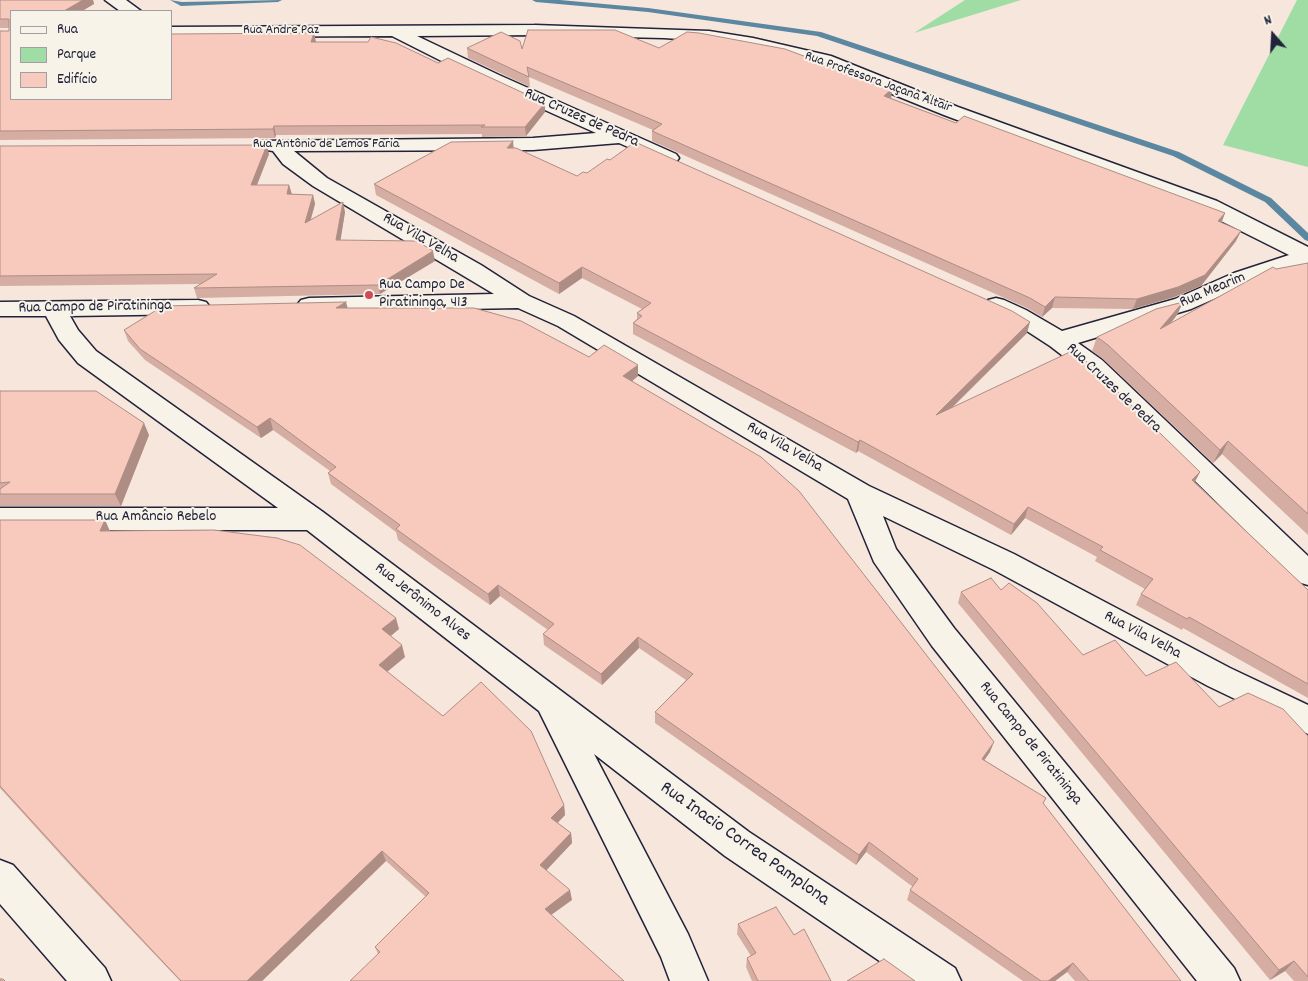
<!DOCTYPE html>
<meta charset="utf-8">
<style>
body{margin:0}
#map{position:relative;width:1308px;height:981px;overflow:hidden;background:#f7e6db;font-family:Dekko,sans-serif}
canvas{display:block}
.legend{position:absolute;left:10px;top:10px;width:162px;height:90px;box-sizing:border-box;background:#f7f3e8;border:1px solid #a29fa3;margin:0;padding:6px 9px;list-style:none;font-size:15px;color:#22223b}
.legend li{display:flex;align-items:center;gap:10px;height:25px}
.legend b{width:25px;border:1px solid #a29fa3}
.north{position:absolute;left:1248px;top:10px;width:50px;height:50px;-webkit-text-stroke:4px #f7f3e8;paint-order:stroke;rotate:341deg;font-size:14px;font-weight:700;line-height:20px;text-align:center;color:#22223b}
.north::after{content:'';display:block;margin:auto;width:18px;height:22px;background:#22223b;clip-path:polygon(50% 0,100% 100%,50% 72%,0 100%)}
</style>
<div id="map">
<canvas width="1308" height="981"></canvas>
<ul class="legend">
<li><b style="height:6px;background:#f7f3e8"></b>Rua</li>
<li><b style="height:14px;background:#9fdda5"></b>Parque</li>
<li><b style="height:14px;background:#f8c9bd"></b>Edifício</li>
</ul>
<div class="north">N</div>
</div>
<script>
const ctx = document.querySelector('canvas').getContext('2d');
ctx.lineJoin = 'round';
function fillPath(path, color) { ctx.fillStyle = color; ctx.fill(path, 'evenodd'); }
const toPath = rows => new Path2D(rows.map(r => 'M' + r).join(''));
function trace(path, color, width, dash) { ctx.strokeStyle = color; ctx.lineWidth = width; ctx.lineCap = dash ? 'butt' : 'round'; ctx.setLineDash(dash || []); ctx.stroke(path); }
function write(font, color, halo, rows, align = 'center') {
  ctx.font = font + ' Dekko,sans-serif'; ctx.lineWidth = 4; ctx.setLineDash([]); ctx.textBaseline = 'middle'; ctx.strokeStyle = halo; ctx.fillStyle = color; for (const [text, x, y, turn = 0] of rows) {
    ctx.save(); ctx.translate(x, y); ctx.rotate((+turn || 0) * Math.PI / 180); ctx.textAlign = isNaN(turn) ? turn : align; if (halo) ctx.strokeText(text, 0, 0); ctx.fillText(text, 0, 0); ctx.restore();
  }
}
fillPath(toPath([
 [965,0,1021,0,914,33],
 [1297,0,1308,0,1308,167,1223,145]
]), '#9fdda5');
fillPath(toPath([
 [170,0,182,2,282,0,278,2,181,6,170,0],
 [532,0,560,0,648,8,821,32,1179,152,1271,198,1308,233,1308,241,1305,240,1265,202,1173,156,817,36,648,12,536,2,532,0]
]), '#5c87a0');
const minor = toPath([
 [105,0,126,0,141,11,120,11,105,0],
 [535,25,709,31,753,38,831,56,958,107,1217,201,1308,247,1308,263,1250,283,1191,309,1078,343,1102,360,1308,556,1308,585,1298,582,1084,372,1050,346,1010,320,988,310,984,305,988,300,996,298,1004,300,1026,310,1062,331,1175,299,1234,273,1289,255,1201,211,944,115,818,64,753,48,709,41,664,38,535,35,417,36,499,75,676,154,679,158,676,162,669,164,662,162,619,143,533,150,294,151,327,178,481,265,529,296,574,316,869,486,1014,554,1230,668,1308,705,1308,734,1208,686,994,570,883,516,896,549,954,628,1234,968,1240,981,1197,981,932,646,874,562,848,499,558,326,518,308,309,312,301,310,297,305,301,300,309,298,494,294,313,186,283,164,273,151,259,149,256,145,259,141,533,138,596,133,485,83,392,36,171,37,171,27,535,25],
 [198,300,206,302,210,307,206,312,198,314,70,316,78,330,96,351,323,512,749,832,955,968,961,981,909,981,725,856,594,754,688,934,708,981,670,981,661,957,539,711,307,530,0,530,0,508,278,508,78,363,59,340,46,316,0,316,0,302,198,300],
 [0,860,13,865,105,968,111,981,67,981,0,904,0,860]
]);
trace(minor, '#22223b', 3);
fillPath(minor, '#f7f3e8');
fillPath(toPath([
 [0,0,93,0,94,4,82,11,11,11,11,99,316,42,545,112,526,136,482,137,482,134,276,135,275,138,0,140,0,31,9,31,9,28,0,28],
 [467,48,522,49,659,48,891,98,956,123,1225,213,1221,223,1236,241,1201,286,1174,297,1133,309,1052,308,1042,317,1027,308,652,141,652,131,653,130,529,77,530,87,468,58],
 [0,146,269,154,257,185,289,185,292,194,313,195,315,204,311,219,345,212,340,240,435,261,380,294,197,298,194,288,201,284,0,286],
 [513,148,577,176,1027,333,952,408,1200,472,1195,482,1308,590,1308,698,1183,628,1182,630,1136,605,1141,594,1145,589,1095,561,1097,557,1025,518,1011,535,858,451,856,453,633,334,633,323,637,319,637,313,642,309,582,278,559,294,376,195,374,184],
 [1308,263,1308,535,1222,454,1213,463,1103,359,1092,351,1097,337,1183,302,1177,315,1170,324,1276,269],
 [348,308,589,357,638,376,632,381,990,752,984,760,1046,798,1043,804,1181,981,1075,981,1067,972,1055,981,1023,981,907,900,910,890,913,887,866,852,856,865,655,723,655,712,686,680,639,648,602,685,544,645,543,634,548,630,500,596,490,605,437,568,398,540,396,532,331,484,328,473,330,471,273,430,261,438,145,360,128,341,124,330],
 [0,391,149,435,121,506,0,506],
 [0,520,105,520,110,531,399,629,390,636,405,657,387,672,443,716,564,805,565,815,558,823,571,833,572,843,546,870,572,900,378,954,375,947,426,897,386,861,262,981,180,981,79,875,0,788],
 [1001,590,1083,655,1146,676,1219,707,1308,736,1308,981,1294,981,1285,971,1270,980,958,603,961,592],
 [738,924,794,935,831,981,752,981,746,967,747,958,751,956,737,934]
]), '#d5ada3');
fillPath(toPath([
 [83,0,93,0,94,4,82,11,64,11],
 [314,33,316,42,313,51,311,42],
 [892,89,891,99,884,96],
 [545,103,545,112,526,136,525,127],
 [274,126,276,135,275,138,273,129],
 [513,141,514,152,507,148],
 [267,145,269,154,253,195,251,185],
 [289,185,292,195,287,194],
 [313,195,315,204,307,232,305,223],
 [343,202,345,212,339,250,336,240],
 [1225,213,1221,224,1218,221],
 [1241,231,1236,241,1201,286,1174,297,1133,309,1137,299],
 [433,251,435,261,380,294,378,285],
 [582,267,582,278,559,294,559,283],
 [1055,297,1052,308,1042,317,1045,307],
 [346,302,349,313,336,308],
 [1183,302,1177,315,1155,343,1160,329],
 [1030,322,1027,333,933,426,936,415],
 [638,365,638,376,624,388,623,376],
 [270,418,273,430,261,438,257,427],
 [144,423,149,435,121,506,115,494],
 [860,440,858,451,856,453,858,442],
 [1228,441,1222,454,1213,463,1220,450],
 [1200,472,1194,483,1192,480],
 [1028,507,1025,518,1011,535,1014,524],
 [105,520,110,532,100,531],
 [498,585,500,596,490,605,488,594],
 [396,618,399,629,385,641,382,629],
 [638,637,639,648,602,685,601,674],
 [402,645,405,657,382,676,379,665],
 [994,742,990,752,978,769,982,759],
 [564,805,565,815,552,828,551,818],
 [571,833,572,843,542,875,540,865],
 [869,842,866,852,856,865,859,855],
 [382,851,386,861,262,981,247,981],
 [570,890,572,900,547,918,545,909],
 [1294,961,1285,971,1270,980,1279,970],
 [1073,963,1067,972,1055,981,1048,981]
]), '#ae8d84');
const building = toPath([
 [0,0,83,0,64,11,11,11,11,99,171,99,171,34,314,33,311,42,368,42,371,37,396,43,438,63,448,58,545,103,525,127,481,127,485,125,274,126,273,129,0,131,0,31,9,31,9,19,0,19,0,0],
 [528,30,615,30,659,48,687,32,699,33,785,49,892,89,884,96,956,123,964,116,1225,213,1218,221,1241,231,1205,275,1178,287,1137,299,1055,297,1045,307,1030,298,652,131,662,124,527,67,529,77,467,48,501,32,520,41,522,49,528,30],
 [513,141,507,148,516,148,577,176,583,172,587,173,607,159,610,160,635,142,1012,311,1030,322,936,415,1072,351,1087,362,1200,472,1192,480,1308,590,1308,684,1189,617,1187,619,1141,594,1153,579,1100,550,1103,547,1028,507,1014,524,860,440,858,442,633,323,642,316,637,313,651,303,582,267,559,283,374,184,451,142,513,141],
 [267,145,251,185,289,185,287,194,313,195,305,223,343,202,336,240,417,241,433,251,378,285,194,288,217,274,0,276,0,146,267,145],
 [1308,263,1308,514,1228,441,1220,450,1108,345,1097,337,1156,309,1183,302,1160,329,1273,267,1276,269,1308,263],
 [346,302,336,308,474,308,521,321,589,357,604,345,638,365,623,376,761,457,799,491,994,742,982,759,1046,798,1043,803,1181,981,1089,981,1073,963,1048,981,1041,981,910,890,918,879,869,842,859,855,655,712,693,674,638,637,601,674,543,634,554,624,498,585,488,594,435,557,396,529,400,525,328,473,336,467,270,418,257,427,140,349,124,330,163,306,346,302],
 [0,391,96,391,144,423,115,494,0,494,0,489,10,482,0,483,0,391],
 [0,520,105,520,100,531,214,530,277,538,300,545,396,618,382,629,402,645,379,665,443,716,481,682,531,731,564,805,551,818,571,833,540,865,570,890,545,909,624,981,350,981,380,952,375,947,429,893,382,851,247,981,181,981,71,864,0,786,0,520],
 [991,578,1001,590,1009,583,1037,603,1083,655,1115,640,1146,676,1176,662,1219,707,1248,693,1283,709,1308,736,1308,977,1294,961,1279,970,961,592,991,578],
 [776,907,794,935,804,929,831,981,758,981,747,958,756,953,738,924,776,907],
 [884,959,915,981,847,981,884,959],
 [0,979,3,979,5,981,0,981,0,979]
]);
fillPath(building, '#f8c9bd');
trace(building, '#ae8d84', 1);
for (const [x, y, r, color] of [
 [369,295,5,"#d1495b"]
]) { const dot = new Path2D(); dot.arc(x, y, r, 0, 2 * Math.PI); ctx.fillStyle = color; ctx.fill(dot); trace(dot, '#f7f3e8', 2); }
write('14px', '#22223b', '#f7f3e8', [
 ["Rua Andre Paz",281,31],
 ["Rua Professora Jaçanã Altair",878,83,20],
 ["Rua Antônio de Lemos Faria",326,145]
]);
write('16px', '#22223b', '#f7f3e8', [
 ["Rua Cruzes de Pedra",581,119,24],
 ["Rua Vila Velha",420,239,30],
 ["Rua Mearim",1213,291,-23],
 ["Rua Campo de Piratininga",95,308,-1],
 ["Rua Cruzes de Pedra",1113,389,43],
 ["Rua Vila Velha",784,448,30],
 ["Rua Amâncio Rebelo",156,518],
 ["Rua Jerônimo Alves",422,603,38],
 ["Rua Vila Velha",1142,636,28],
 ["Rua Campo de Piratininga",1030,744,51]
]);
write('16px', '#22223b', '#f7f3e8', [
 ["Rua Campo De",379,286],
 ["Piratininga, 413",379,304]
], 'left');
write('19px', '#22223b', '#f7f3e8', [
 ["Rua Inacio Correa Pamplona",744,845,35]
]);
</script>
